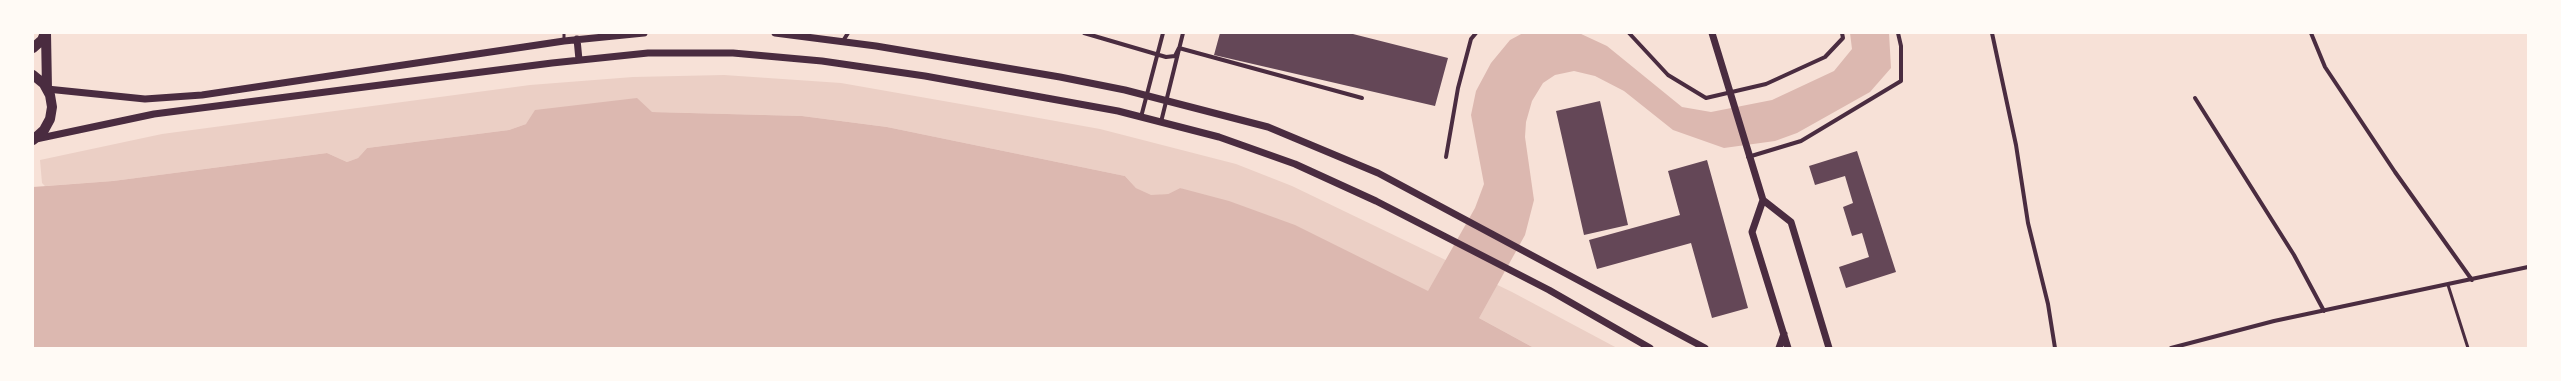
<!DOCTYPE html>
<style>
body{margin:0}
#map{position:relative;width:2561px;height:381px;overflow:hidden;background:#f7e1d7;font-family:"Public Sans",sans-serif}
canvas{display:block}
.frame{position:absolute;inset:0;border:34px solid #fffaf5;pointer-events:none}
</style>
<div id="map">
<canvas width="2561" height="381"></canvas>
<div class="frame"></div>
</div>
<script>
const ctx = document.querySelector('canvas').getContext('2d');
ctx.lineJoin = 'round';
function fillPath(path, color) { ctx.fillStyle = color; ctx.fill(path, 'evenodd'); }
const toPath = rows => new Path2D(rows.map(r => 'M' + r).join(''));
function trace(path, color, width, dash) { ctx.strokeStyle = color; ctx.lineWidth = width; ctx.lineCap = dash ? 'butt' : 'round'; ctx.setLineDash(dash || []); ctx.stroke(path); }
fillPath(toPath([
 [724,75,841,83,972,106,1100,129,1236,164,1292,186,1512,292,1617,348,1534,348,1479,318,1180,188,1168,194,1151,196,1136,188,1125,176,887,127,802,116,652,112,526,124,509,130,367,148,358,158,347,162,327,153,113,181,45,186,42,183,40,160,162,134,530,85,633,77]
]), '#ebcfc5');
fillPath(toPath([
 [1523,33,1579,33,1607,46,1682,107,1711,112,1772,100,1834,71,1852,49,1850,33,1889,33,1891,68,1870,92,1797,133,1775,141,1724,148,1673,130,1624,91,1595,76,1574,71,1555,75,1543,83,1532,101,1526,122,1525,137,1534,200,1525,235,1479,318,1534,348,33,348,33,187,113,181,327,153,347,162,358,158,367,148,509,130,526,124,535,110,637,98,652,112,802,116,887,127,1125,176,1136,188,1151,195,1168,194,1180,188,1229,201,1295,225,1428,291,1475,208,1484,184,1471,115,1476,91,1491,63,1510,40]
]), '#dcb8b0');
fillPath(toPath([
 [1220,33,1349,33,1448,58,1435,106,1214,55],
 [1600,101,1628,225,1584,235,1556,111],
 [1857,151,1896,272,1846,288,1839,267,1869,257,1862,233,1852,236,1843,207,1853,203,1845,176,1815,185,1809,166],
 [1707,160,1748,308,1712,318,1691,243,1597,269,1589,240,1680,215,1668,171]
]), '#644757');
trace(toPath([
 [564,33,564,41],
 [2448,285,2468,348]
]), '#4a2c40', 3);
trace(toPath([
 [1084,33,1166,57,1175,56,1179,48,1362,98],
 [1629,33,1668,75,1706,98,1766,84,1825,57,1843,38,1842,33],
 [1992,33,2016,145,2028,223,2048,304,2055,348],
 [2311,33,2325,67,2395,172,2472,280],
 [843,41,848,33],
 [2195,98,2294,255,2324,311],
 [1141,117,1163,33],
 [1161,122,1183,33],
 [1446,157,1458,88,1471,39,1476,33],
 [1748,157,1801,141,1901,81,1901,46,1898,33],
 [2171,348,2274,321,2528,267]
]), '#4a2c40', 4);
trace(toPath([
 [775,33,876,46,1060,77,1125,90,1268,127,1378,173,1705,348],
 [1712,33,1763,200,1791,222,1829,348],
 [577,39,579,60],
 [47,89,145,99,202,95,564,41,644,33],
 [36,139,154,114,552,63,648,53,733,53,822,61,925,76,1118,111,1219,137,1295,164,1376,201,1549,290,1650,348],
 [1763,200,1752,232,1788,348],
 [1779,348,1784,334]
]), '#4a2c40', 7);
trace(toPath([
 [46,33,47,89],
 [33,48,42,40,45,33],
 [33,75,44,84,50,95,52,107,50,119,44,130,33,140]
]), '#4a2c40', 10);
</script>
